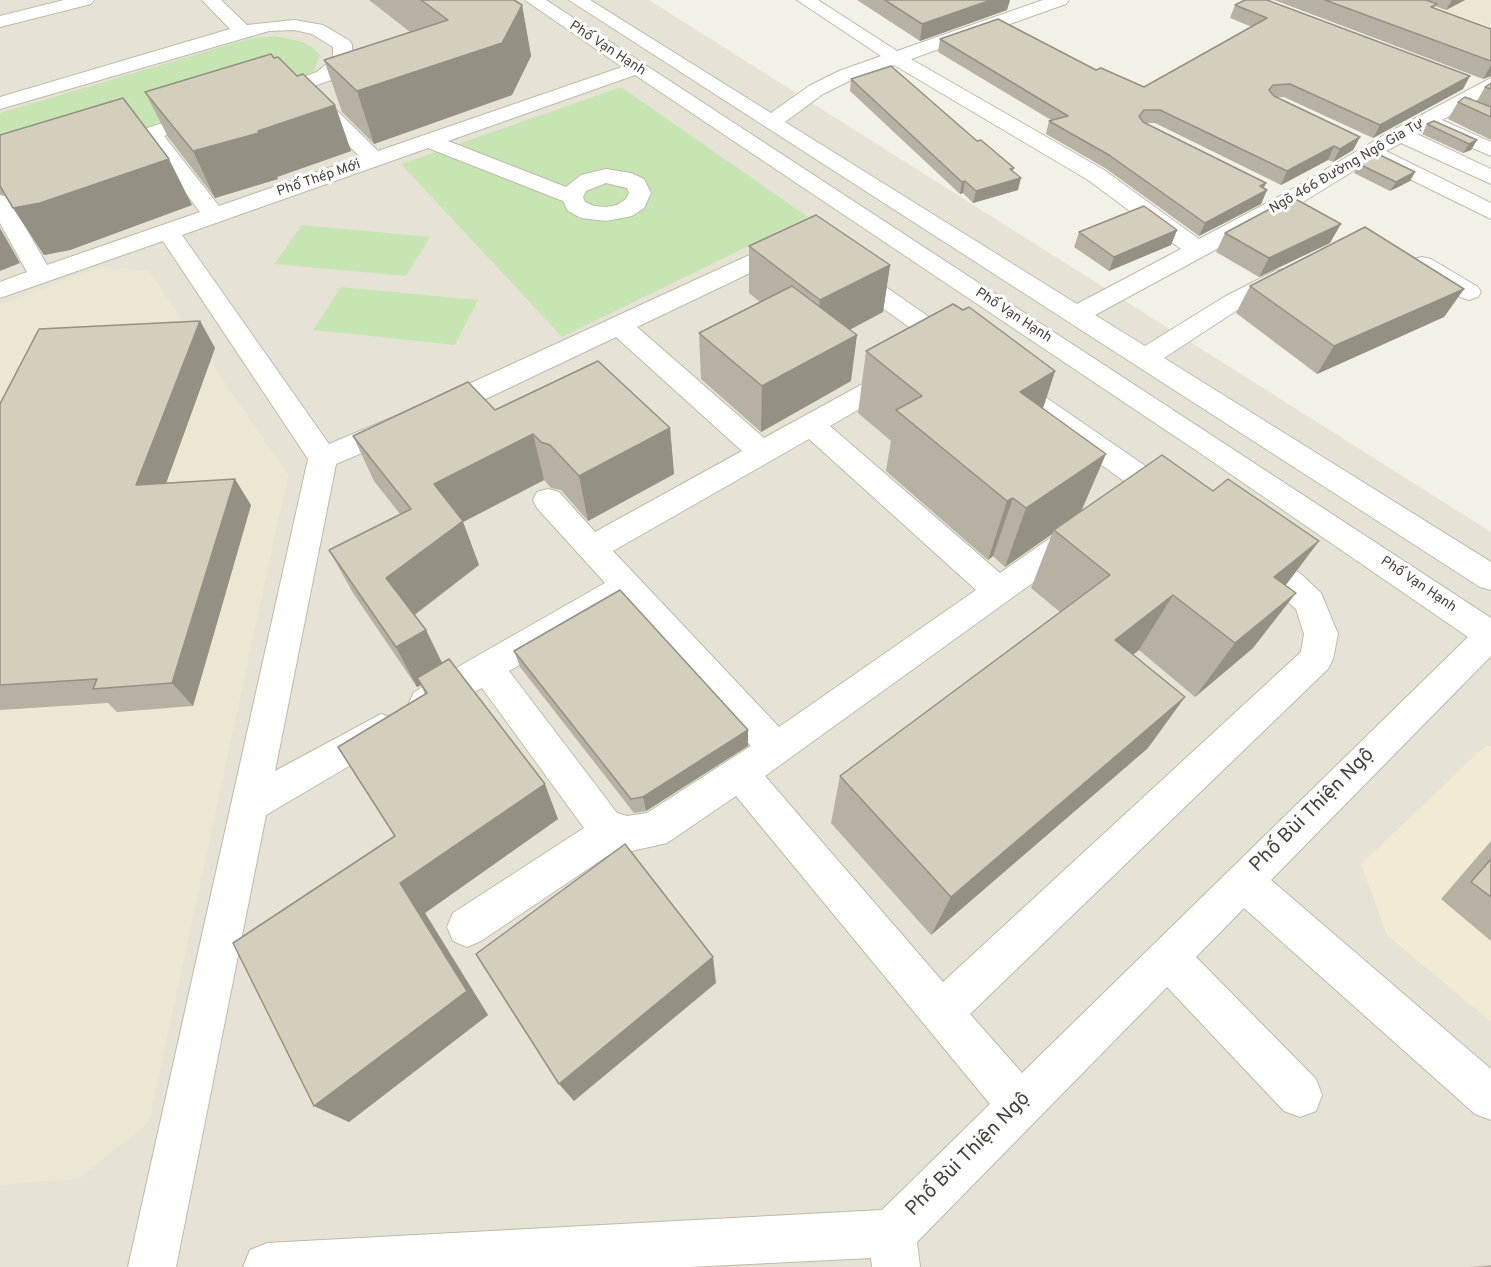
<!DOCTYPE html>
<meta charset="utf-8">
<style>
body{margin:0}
canvas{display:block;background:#f3f1e7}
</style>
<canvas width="1491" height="1267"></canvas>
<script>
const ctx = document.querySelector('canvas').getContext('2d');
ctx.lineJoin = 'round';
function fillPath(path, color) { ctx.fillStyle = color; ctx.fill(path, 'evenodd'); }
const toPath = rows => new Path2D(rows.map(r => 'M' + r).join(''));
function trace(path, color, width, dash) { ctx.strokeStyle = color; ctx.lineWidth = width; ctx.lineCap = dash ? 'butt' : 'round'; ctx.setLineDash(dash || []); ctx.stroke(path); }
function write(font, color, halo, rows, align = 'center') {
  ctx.font = font + ' Overpass,sans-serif'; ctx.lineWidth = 6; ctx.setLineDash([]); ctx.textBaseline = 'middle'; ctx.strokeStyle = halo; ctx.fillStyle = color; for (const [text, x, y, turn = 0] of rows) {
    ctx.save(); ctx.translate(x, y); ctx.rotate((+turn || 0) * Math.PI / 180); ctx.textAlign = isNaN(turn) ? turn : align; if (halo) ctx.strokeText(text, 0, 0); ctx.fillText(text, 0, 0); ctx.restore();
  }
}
fillPath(toPath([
 [0,0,649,0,1491,532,1491,1267,0,1267]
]), '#e6e3d6');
fillPath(toPath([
 [1485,746,1491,746,1491,1022,1387,935,1361,864]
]), '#f3ead4');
fillPath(toPath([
 [1415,0,1491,0,1491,27],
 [100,267,149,271,288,475,149,1122,80,1178,0,1185,0,305]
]), '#ebe7d2');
fillPath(toPath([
 [275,36,303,42,313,48,320,55,314,71,296,82,0,175,0,113,251,38],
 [621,87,808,217,562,337,401,164],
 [302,225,430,237,406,276,274,264],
 [341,287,478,300,455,345,313,330]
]), '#c7e5b2');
const minor = toPath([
 [64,0,94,0,91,4,0,27,0,16,64,0],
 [202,0,221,0,247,25,294,20,323,25,350,41,352,45,352,60,331,80,275,100,261,100,258,96,261,92,317,72,333,58,333,47,312,34,294,30,269,31,0,109,0,97,230,29,202,0],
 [525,0,546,0,1491,618,1491,656,1271,880,1491,1069,1491,1120,1475,1114,1244,908,1196,957,1316,1079,1322,1095,1316,1111,1300,1117,1284,1111,1167,987,917,1242,920,1267,872,1267,871,1258,689,1267,243,1267,250,1250,267,1243,882,1210,990,1104,736,796,667,843,627,852,616,850,481,941,467,947,453,941,447,927,453,913,584,828,482,688,426,718,414,714,409,703,414,692,605,583,537,508,533,500,537,492,548,489,559,492,595,532,742,451,616,337,454,414,336,464,275,771,381,714,393,718,399,729,393,740,266,815,176,1267,128,1267,308,459,163,241,0,298,0,282,27,272,0,223,0,195,8,197,11,202,47,265,200,212,147,141,108,153,101,151,97,147,101,143,200,111,214,111,217,115,214,119,164,136,219,206,360,157,303,99,300,95,303,91,317,91,378,151,622,67,525,0],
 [635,75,1197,451,1468,637,1022,1073,970,1014,1328,669,1333,659,1338,634,1321,593,1302,575,1262,547,1251,543,1240,547,1235,555,1240,563,1296,609,1304,634,1301,652,943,982,765,776,1088,543,1092,535,1088,527,1077,523,1066,527,1000,573,830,426,908,381,912,375,908,369,899,366,890,369,764,438,637,327,796,251,800,246,796,241,780,241,434,400,329,444,182,235,428,148,563,201,568,211,581,218,606,221,632,216,644,208,651,193,644,179,631,173,606,169,581,175,566,187,448,141,635,75],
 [606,183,627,188,629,193,626,199,617,205,606,207,594,206,585,202,583,197,586,191,606,183],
 [809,439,976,590,779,727,613,551,809,439],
 [623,604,751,746,647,813,627,816,617,813,509,671,623,604],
 [569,0,590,0,771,113,809,86,839,71,881,56,797,0,818,0,897,51,1043,0,1069,0,1066,4,911,59,1104,170,1199,239,1282,195,1393,130,1491,78,1491,92,1442,120,1491,142,1491,156,1427,128,1417,134,1491,169,1491,184,1401,143,1386,151,1491,203,1491,219,1371,160,1298,205,1095,315,1145,346,1224,297,1275,271,1284,269,1293,271,1296,276,1293,281,1242,307,1164,358,1491,562,1491,590,1480,587,569,0],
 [894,65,1088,180,1181,249,1077,304,785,122,823,94,853,79,894,65],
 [1422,257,1431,259,1478,287,1481,292,1478,297,1469,300,1460,297,1413,269,1410,264,1413,259,1422,257],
 [848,265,857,267,965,342,969,348,965,354,956,356,947,354,839,277,836,272,839,267,848,265],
 [1018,382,1028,385,1183,492,1187,500,1183,508,1172,511,1161,508,1008,397,1004,391,1008,385,1018,382]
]);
trace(minor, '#bebaaa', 2);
fillPath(minor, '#fff');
fillPath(toPath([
 [369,0,514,0,522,5,531,56,512,95,374,144,342,112,324,60,410,32],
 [857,0,1010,0,1007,10,920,41],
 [1274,0,1465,0,1446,10,1435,6,1434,8,1491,29,1491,76,1483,79],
 [1235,5,1463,89,1373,138,1284,97,1276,97,1360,137,1353,150,1333,162,1328,160,1281,185,1155,123,1145,123,1267,190,1261,204,1199,236,1105,168,1046,134,1049,121,1051,120,938,52,940,39,1096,70,1144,87,1252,27,1230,18],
 [274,58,335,105,351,151,277,177,278,179,215,198,168,137,145,92],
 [851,79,977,141,1014,168,1013,171,1018,190,973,203,963,193,960,194,850,91],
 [1491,83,1491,140,1448,119,1458,102,1477,101,1485,87],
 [1427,124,1477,140,1471,150,1463,153,1422,134],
 [0,135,192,205,70,250,44,255,13,208,5,195,0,194],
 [1359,164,1415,172,1410,181,1390,191,1354,173],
 [1177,230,1171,245,1109,271,1074,247,1079,232],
 [1225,233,1330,243,1259,277,1216,252],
 [749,246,890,265,883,312,850,330,851,381,761,432,701,379,699,333,760,302,749,293],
 [1250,286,1464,289,1444,317,1317,374,1236,313],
 [200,321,215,348,166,483,251,505,193,706,117,712,108,703,0,710,0,404],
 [866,351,1055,371,1043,408,1082,510,1213,491,1319,541,1286,585,1253,648,1195,697,1139,650,1133,655,1148,748,931,935,831,823,840,776,1060,612,1031,588,1052,534,1005,567,993,556,988,560,886,471,891,441,858,413],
 [495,410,670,428,674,474,588,521,561,490,551,488,544,480,463,522,479,565,415,615,426,630,442,663,558,819,425,913,488,1015,349,1122,314,1106,395,836,425,694,421,685,417,687,353,593,329,550,400,514,374,481,353,436],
 [514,651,748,746,646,811,634,813,520,667],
 [1491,841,1491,941,1441,899],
 [1491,1265,1491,1267,1470,1267]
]), '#b6b1a3');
fillPath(toPath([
 [991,0,1010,0,1007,10,920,41,922,24],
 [1452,0,1465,0,1446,10],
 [522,5,531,56,512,95,374,144,357,91],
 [1491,65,1491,76,1483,79],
 [1470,76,1463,89,1373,138,1380,125],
 [335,105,351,151,277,177,278,179,215,198,193,151],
 [1360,137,1353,150,1333,162,1340,149],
 [1477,140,1471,150,1463,153,1469,144],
 [1334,146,1328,160,1281,185,1287,171],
 [169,159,192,205,70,250,44,255,13,208],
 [1415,172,1410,181,1390,191,1396,182],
 [1021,178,1018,190,973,203,976,191],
 [965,181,963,193,960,194,962,182],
 [1266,183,1261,194,1267,190,1261,204,1199,236,1205,223],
 [1341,224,1330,243,1259,277,1269,258],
 [0,228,20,263,0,271],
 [1177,230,1171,245,1109,271,1114,257],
 [890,265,883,312,816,347,820,300],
 [1464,289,1444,317,1317,374,1334,346],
 [200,321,215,348,156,511,136,485],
 [857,335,851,381,761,432,762,386],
 [1055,371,1035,433,1020,392],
 [670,428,674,474,588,521,579,476],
 [533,434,544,480,463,522,479,565,407,620,386,578,434,484],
 [1106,454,1080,514,1054,530,1052,534,1005,567,1026,508],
 [235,479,251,505,193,706,172,683],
 [1013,498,993,556,988,560,1007,501],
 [1319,541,1275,599,1274,577],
 [1296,593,1253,648,1195,697,1235,643],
 [1173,595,1139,650,1085,693,1115,640],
 [426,630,446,671,417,678,421,685,417,687,396,647],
 [1185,697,1148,748,931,935,951,897],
 [748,730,748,746,646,811,643,797],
 [545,784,558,819,425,913,488,1015,349,1122,314,1106,400,883],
 [713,957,716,983,574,1101,559,1084]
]), '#949084');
const building = toPath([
 [421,0,514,0,522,5,502,43,357,91,324,60,448,20,421,0],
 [885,0,991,0,922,24,885,0],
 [1245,0,1267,0,1470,76,1380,125,1290,84,1273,85,1269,90,1274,96,1360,137,1340,149,1334,146,1287,171,1160,110,1144,110,1139,116,1143,122,1266,183,1260,186,1267,190,1205,223,1109,155,1049,121,1068,116,940,39,998,19,1096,70,1101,68,1144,87,1267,18,1235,5,1245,0],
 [1325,0,1426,0,1437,4,1431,7,1491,29,1491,61,1325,0],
 [271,54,274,58,278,57,297,76,303,74,335,105,258,131,259,133,193,151,145,92,271,54],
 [891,66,977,141,981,140,1014,168,1010,169,1021,178,976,191,965,181,962,182,851,79,891,66],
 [1491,83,1491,89,1485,87,1491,83],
 [1465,97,1491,107,1491,117,1458,102,1465,97],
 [123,98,169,159,40,203,13,208,0,186,0,135,123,98],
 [1434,121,1477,140,1469,144,1427,124,1434,121],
 [1376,153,1415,172,1396,182,1359,164,1376,153],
 [1292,197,1341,224,1269,258,1225,233,1292,197],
 [1144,206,1177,230,1114,257,1079,232,1144,206],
 [816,215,890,265,820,300,749,246,816,215],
 [1365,227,1464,289,1334,346,1250,286,1365,227],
 [792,286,857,335,762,386,699,333,792,286],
 [953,304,963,310,969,307,1055,371,1020,392,1106,454,1026,508,1013,498,1007,501,896,410,922,396,866,351,953,304],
 [200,321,136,485,235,479,172,683,93,689,97,679,0,685,0,404,39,329,200,321],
 [598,361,670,428,579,476,550,445,541,442,533,434,434,484,463,521,386,578,426,630,396,647,329,550,411,509,353,436,468,382,495,410,598,361],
 [1162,455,1213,491,1228,479,1319,541,1274,577,1296,593,1235,643,1173,595,1115,640,1185,697,951,897,840,776,1110,575,1054,530,1162,455],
 [620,590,748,730,643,797,631,799,514,651,620,590],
 [449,659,545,784,400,883,467,991,314,1106,233,943,395,836,338,747,427,693,417,678,449,659],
 [625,844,713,957,559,1084,476,954,625,844],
 [1491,859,1491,897,1471,882,1491,859]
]);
fillPath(building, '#d4cebd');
trace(building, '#949084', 1.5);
write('14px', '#454237', '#fff', [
 ["Phố Vạn Hạnh",607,49,33],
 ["Ngõ 466 Đường Ngô Gia Tự",1347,167,-30],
 ["Phố Thép Mới",319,179,-19],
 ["Phố Vạn Hạnh",1013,316,33],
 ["Phố Vạn Hạnh",1418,585,34]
]);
write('20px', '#454237', '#fff', [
 ["Phố Bùi Thiện Ngộ",1313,811,-45],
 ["Phố Bùi Thiện Ngộ",969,1155,-45]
]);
</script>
